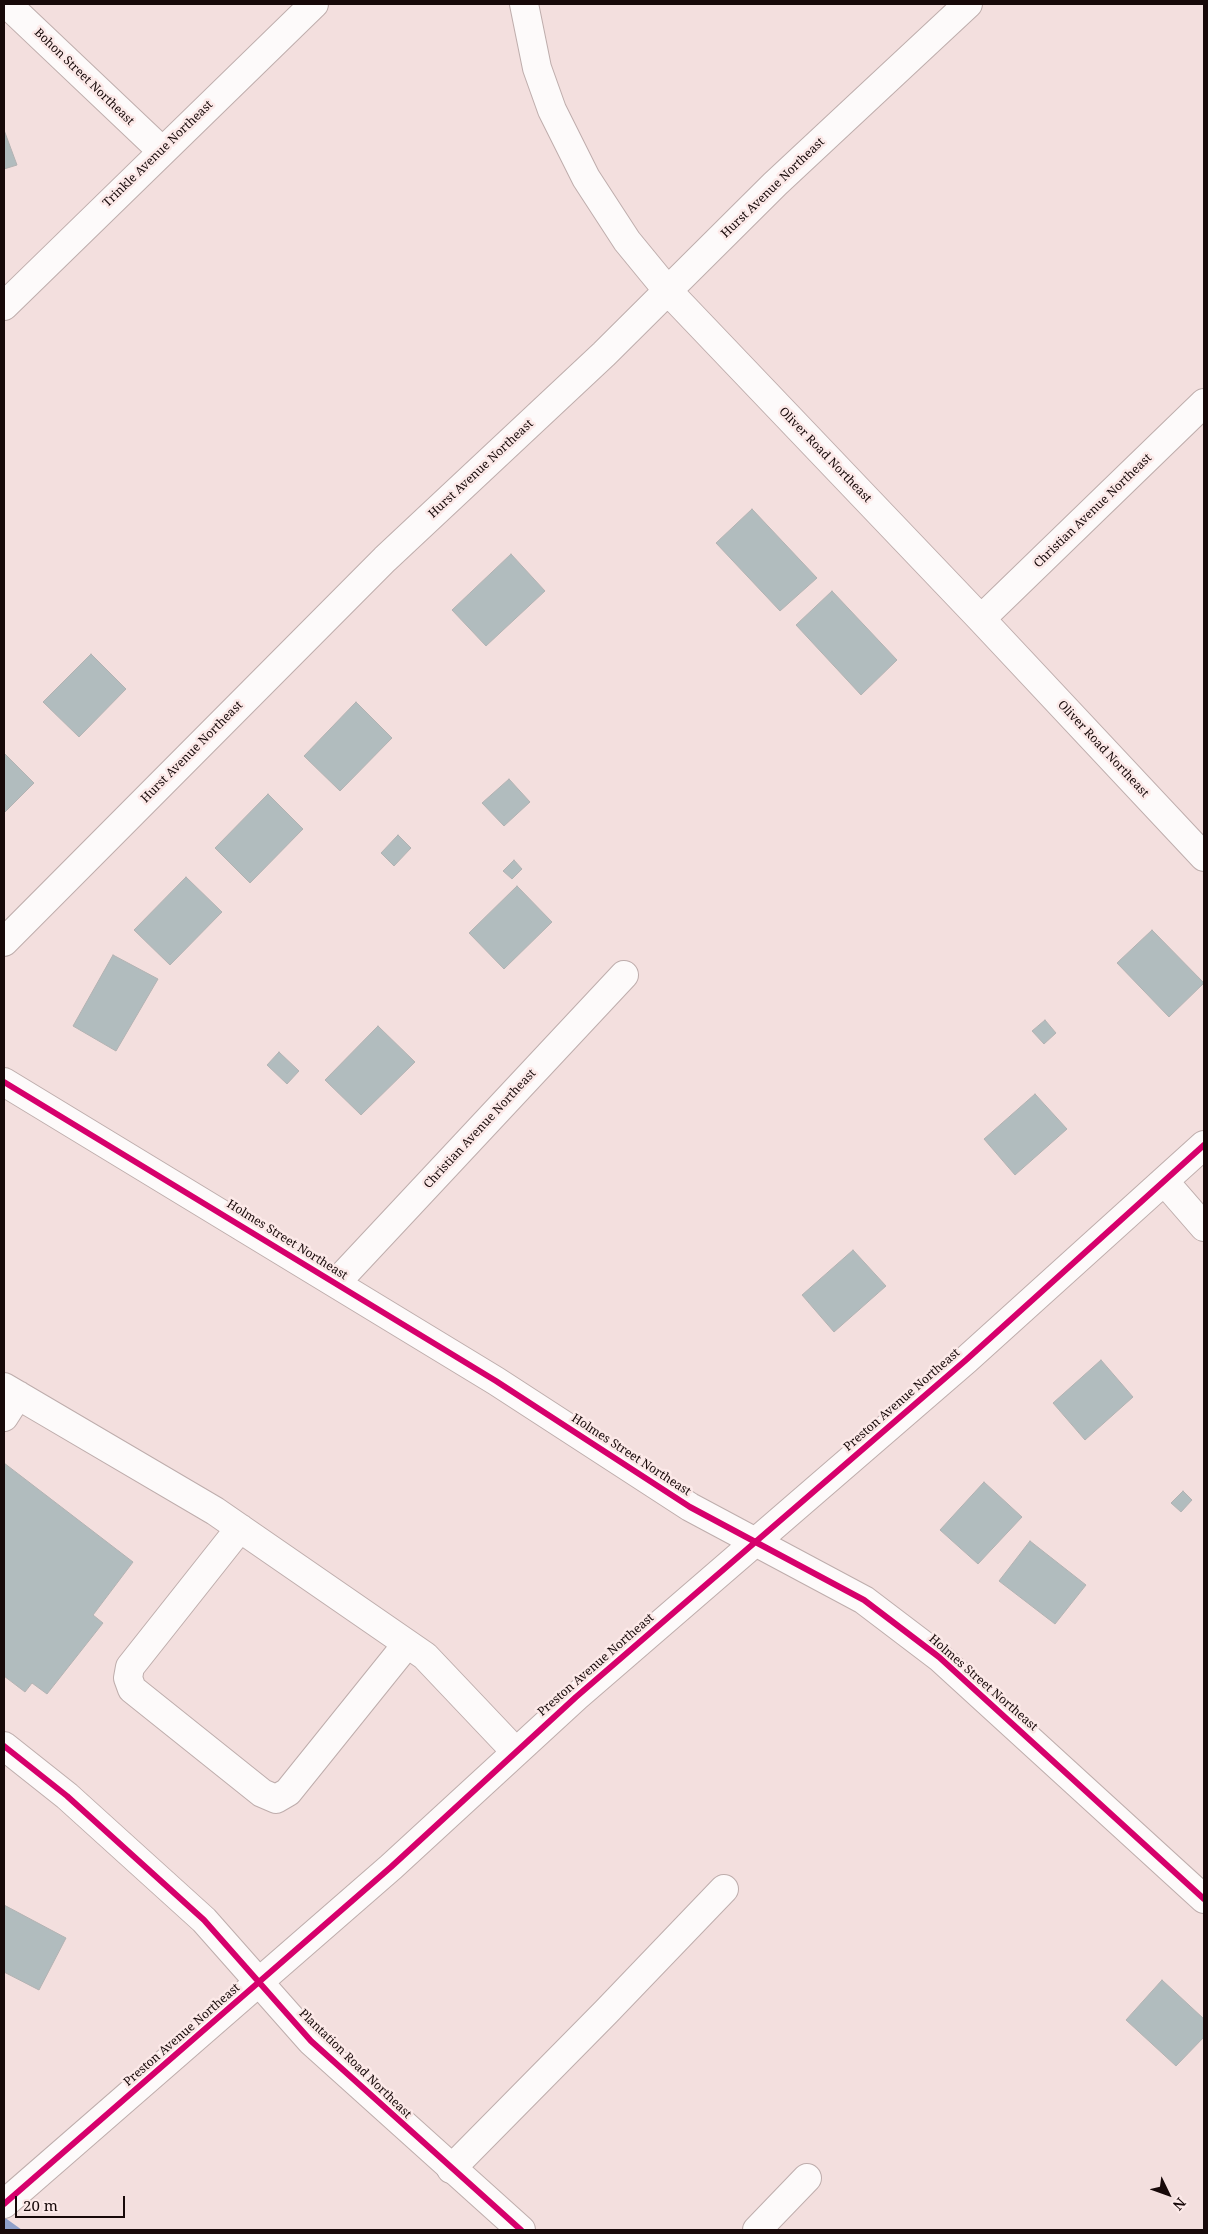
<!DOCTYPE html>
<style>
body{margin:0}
#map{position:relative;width:1208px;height:2234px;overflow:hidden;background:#f3dfde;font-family:"Noto Serif",serif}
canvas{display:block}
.frame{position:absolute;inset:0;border:5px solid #170909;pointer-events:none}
.north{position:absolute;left:1143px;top:2169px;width:50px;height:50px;-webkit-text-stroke:4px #fce9e8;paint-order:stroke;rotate:132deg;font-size:14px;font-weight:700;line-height:20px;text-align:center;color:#170909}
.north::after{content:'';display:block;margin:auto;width:18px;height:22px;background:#170909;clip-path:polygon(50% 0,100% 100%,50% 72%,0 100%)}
.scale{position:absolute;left:15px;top:2196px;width:110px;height:22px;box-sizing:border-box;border:2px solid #170909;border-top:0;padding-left:6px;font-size:15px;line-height:18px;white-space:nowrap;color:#170909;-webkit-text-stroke:4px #fce9e8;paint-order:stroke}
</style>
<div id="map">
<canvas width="1208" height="2234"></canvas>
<div class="frame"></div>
<div class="north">N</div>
<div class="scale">20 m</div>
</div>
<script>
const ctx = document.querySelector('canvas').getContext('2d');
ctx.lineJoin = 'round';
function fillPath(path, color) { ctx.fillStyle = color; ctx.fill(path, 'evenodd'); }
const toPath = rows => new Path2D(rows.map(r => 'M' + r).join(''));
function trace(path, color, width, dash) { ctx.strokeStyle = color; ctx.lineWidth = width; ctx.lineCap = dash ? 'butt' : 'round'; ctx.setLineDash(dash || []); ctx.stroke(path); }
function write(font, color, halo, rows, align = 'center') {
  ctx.font = font + ' "Noto Serif",serif'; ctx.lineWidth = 5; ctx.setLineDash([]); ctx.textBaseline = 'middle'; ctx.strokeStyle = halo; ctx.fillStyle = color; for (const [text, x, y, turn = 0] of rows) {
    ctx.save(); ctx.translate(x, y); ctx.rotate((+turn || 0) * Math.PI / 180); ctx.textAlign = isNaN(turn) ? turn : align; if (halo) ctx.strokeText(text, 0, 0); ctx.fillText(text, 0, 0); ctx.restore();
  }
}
fillPath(toPath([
 [4,2217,22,2230,4,2230]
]), '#90a1ca');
const building = toPath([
 [4,130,17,165,4,169,4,130],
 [752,509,817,578,780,611,716,543,752,509],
 [511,554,545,591,486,646,452,610,511,554],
 [832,591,897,660,861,695,796,625,832,591],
 [91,654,126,689,79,737,43,702,91,654],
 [356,702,392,738,340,791,304,756,356,702],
 [4,753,34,783,4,813,4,753],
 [509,779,530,802,504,826,482,803,509,779],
 [268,794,303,829,250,883,215,848,268,794],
 [398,835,411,848,394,866,381,853,398,835],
 [514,860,522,869,512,879,503,871,514,860],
 [186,877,222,912,170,965,134,930,186,877],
 [517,886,552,922,504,969,469,933,517,886],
 [1152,930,1204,983,1169,1017,1117,963,1152,930],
 [113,955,158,979,116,1051,73,1026,113,955],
 [1045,1020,1056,1033,1044,1044,1032,1031,1045,1020],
 [378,1026,415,1062,361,1115,325,1080,378,1026],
 [279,1052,299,1071,287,1084,267,1065,279,1052],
 [1035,1094,1067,1129,1015,1175,984,1139,1035,1094],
 [853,1250,886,1286,834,1332,802,1295,853,1250],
 [1101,1360,1133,1397,1085,1440,1053,1403,1101,1360],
 [4,1463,133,1562,93,1615,103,1623,47,1694,32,1683,25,1692,4,1676,4,1463],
 [984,1482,1022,1517,978,1564,940,1530,984,1482],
 [1183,1491,1192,1500,1181,1512,1171,1503,1183,1491],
 [1030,1541,1086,1585,1055,1624,999,1581,1030,1541],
 [4,1905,66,1938,39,1990,4,1972,4,1905],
 [1162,1980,1204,2019,1204,2037,1176,2066,1126,2020,1162,1980]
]);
fillPath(building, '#b1bcbe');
trace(building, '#b2b2b2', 1);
const minor = toPath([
 [7,4,162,151],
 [524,4,537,68,552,110,586,178,627,241,668,291,981,619,1204,857],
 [4,306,314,4],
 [981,619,1204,403],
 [4,942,385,559,604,354,775,184,968,4],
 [4,1082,496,1381,690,1507,864,1600,939,1657,1204,1899],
 [1164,1181,1204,1227],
 [336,1283,624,975],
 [4,1387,215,1511,425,1656,516,1752],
 [4,1417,18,1395],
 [240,1528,130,1667,128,1678,132,1689,262,1793,276,1799,288,1792,407,1644],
 [451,2169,606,2012,724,1889],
 [4,2204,391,1867,576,1697,966,1360,1204,1145],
 [757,2230,807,2178]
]);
const major = toPath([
 [4,1746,67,1796,204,1920,311,2041,521,2230]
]);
trace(minor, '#beadac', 30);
trace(major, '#beadac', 30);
trace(minor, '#fdfafa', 28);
trace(major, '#fdfafa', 28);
trace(toPath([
 [4,1082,496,1381,690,1507,864,1600,939,1657,1204,1899],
 [4,1746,67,1796,204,1920,311,2041,521,2230],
 [4,2204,391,1867,576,1697,966,1360,1204,1145]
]), '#d6006c', 6);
write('12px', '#170909', '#fce9e8', [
 ["Bohon Street Northeast",84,77,44],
 ["Trinkle Avenue Northeast",158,154,-44],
 ["Hurst Avenue Northeast",773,188,-44],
 ["Oliver Road Northeast",825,455,46],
 ["Hurst Avenue Northeast",481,469,-43],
 ["Christian Avenue Northeast",1093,511,-44],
 ["Oliver Road Northeast",1103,749,47],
 ["Hurst Avenue Northeast",192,752,-45],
 ["Christian Avenue Northeast",480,1129,-47],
 ["Holmes Street Northeast",287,1240,32],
 ["Preston Avenue Northeast",902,1400,-41],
 ["Holmes Street Northeast",631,1455,33],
 ["Preston Avenue Northeast",596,1665,-41],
 ["Holmes Street Northeast",983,1683,41],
 ["Preston Avenue Northeast",182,2035,-41],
 ["Plantation Road Northeast",355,2064,44]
]);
</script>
